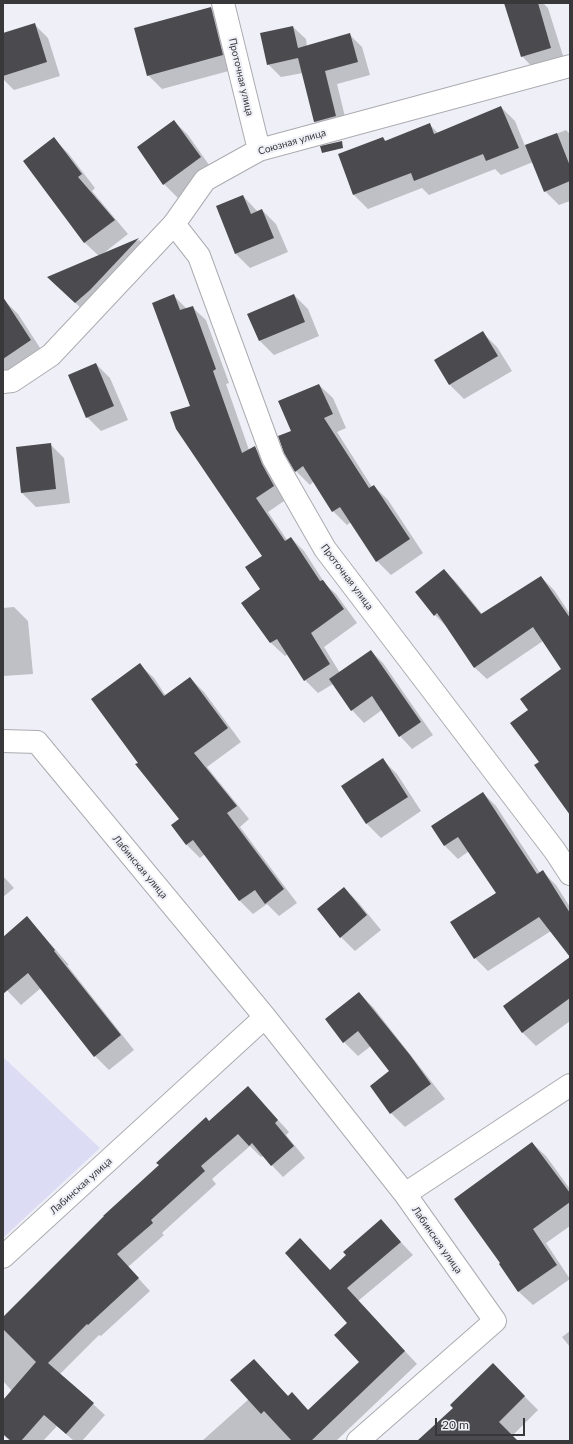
<!DOCTYPE html>
<meta charset="utf-8">
<style>
body{margin:0}
#map{position:relative;width:573px;height:1444px;overflow:hidden;background:#eff0f7;font-family:Lato,sans-serif}
canvas{display:block}
.frame{position:absolute;inset:0;border:4px solid #38383b;pointer-events:none}
.scale{position:absolute;left:435px;top:1418px;width:90px;height:18px;box-sizing:border-box;border:2px solid #38383b;border-top:0;padding-left:5px;font-size:12px;line-height:14px;white-space:nowrap;color:#38383b;-webkit-text-stroke:3px #eff0f7;paint-order:stroke}
</style>
<div id="map">
<canvas width="573" height="1444"></canvas>
<div class="frame"></div>
<div class="scale">20 m</div>
</div>
<script>
const ctx = document.querySelector('canvas').getContext('2d');
ctx.lineJoin = 'round';
function fillPath(path, color) { ctx.fillStyle = color; ctx.fill(path, 'evenodd'); }
const toPath = rows => new Path2D(rows.map(r => 'M' + r).join(''));
function trace(path, color, width, dash) { ctx.strokeStyle = color; ctx.lineWidth = width; ctx.lineCap = dash ? 'butt' : 'round'; ctx.setLineDash(dash || []); ctx.stroke(path); }
function write(font, color, halo, rows, align = 'center') {
  ctx.font = font + ' Lato,sans-serif'; ctx.lineWidth = 4; ctx.setLineDash([]); ctx.textBaseline = 'middle'; ctx.strokeStyle = halo; ctx.fillStyle = color; for (const [text, x, y, turn = 0] of rows) {
    ctx.save(); ctx.translate(x, y); ctx.rotate((+turn || 0) * Math.PI / 180); ctx.textAlign = isNaN(turn) ? turn : align; if (halo) ctx.strokeText(text, 0, 0); ctx.fillText(text, 0, 0); ctx.restore();
  }
}
fillPath(toPath([
 [3,1057,100,1148,3,1238]
]), '#dcdcf5');
fillPath(toPath([
 [505,3,543,3,548,8,565,62,536,71,522,56],
 [211,8,225,22,236,69,162,89,148,75],
 [34,24,48,38,60,76,14,90,3,79,3,34],
 [293,27,306,39,307,47,349,34,362,47,370,75,337,84,348,129,328,134,315,122,303,73,281,77,268,64],
 [501,107,515,121,525,146,566,130,570,134,570,201,559,205,545,191,533,162,501,175,495,169,429,195,422,188,368,209,354,195,339,155,383,138,386,141,430,125,438,133],
 [174,121,188,135,214,172,178,198,164,184],
 [54,139,68,153,95,188,92,191,128,234,100,256,139,240,153,253,90,317,63,291,99,256,84,242],
 [243,196,258,212,262,210,276,224,288,252,250,268,236,254,217,207],
 [294,295,308,309,319,336,274,355,260,341],
 [174,296,187,309,192,307,206,320,229,383,226,384,249,450,255,448,269,461,287,499,268,512,287,540,291,538,304,551,326,585,336,594,357,623,324,647,340,673,371,651,383,663,433,735,412,749,400,736,382,710,364,723,352,710,333,684,318,693,305,680,288,654,285,656,271,643,242,604,261,589,263,557,191,406],
 [4,300,18,314,44,354,10,377,3,370,3,301],
 [483,333,497,347,512,371,464,399,450,385,436,361],
 [96,364,110,378,128,420,101,431,87,417],
 [319,385,333,398,346,428,337,432,372,487,374,486,388,500,423,553,391,575,377,561,351,522,347,525,333,511,314,481,310,485,296,471,292,431],
 [50,444,64,458,70,503,36,507,22,493],
 [444,570,456,582,483,615,541,577,554,590,570,614,570,648,543,641,487,679,474,667,447,627,435,615],
 [14,607,28,621,33,674,3,676,3,608],
 [140,665,154,678,166,696,190,678,204,692,241,742,207,767,249,819,240,827,297,903,279,916,267,904,253,914,240,901,205,854,200,858,187,845,172,826,181,819,139,763],
 [383,760,397,774,421,811,381,838,367,824,343,786],
 [483,793,496,806,540,873,542,871,556,885,570,907,570,956,551,931,488,971,475,958,497,893,469,851,458,859,445,846,433,826],
 [3,876,14,888,3,897],
 [344,888,358,902,381,930,355,951,341,937,318,909],
 [26,918,40,932,69,965,67,965,134,1050,109,1070,95,1056,41,988,21,1005,3,986,3,938],
 [570,958,570,1021,536,1046,523,1033,504,1007],
 [359,993,373,1007,445,1099,405,1127,391,1113,371,1086,390,1072,371,1046,358,1056,344,1042],
 [248,1087,289,1132,286,1135,305,1158,283,1177,263,1156,261,1157,250,1146,212,1179,216,1184,162,1233,164,1235,128,1267,150,1291,101,1336,99,1335,60,1374,105,1415,82,1441,74,1441,57,1426,43,1441,10,1441,3,1435,3,1402,12,1391,3,1381,3,1319,209,1122],
 [532,1143,546,1156,570,1189,570,1226,546,1243,570,1279,533,1305,519,1292,500,1264],
 [381,1221,413,1255,358,1301,417,1364,336,1441,202,1441,249,1399,254,1360,289,1397,309,1411,360,1362,348,1323,330,1271],
 [570,1331,570,1347,562,1337],
 [506,1378,538,1410,512,1436,517,1441,417,1441]
]), '#0003');
fillPath(toPath([
 [504,3,538,3,551,48,521,57],
 [211,7,223,55,147,76,134,28],
 [35,23,47,62,3,76,3,33],
 [293,26,298,48,350,33,358,62,325,71,336,116,314,122,298,58,267,65,260,33],
 [501,106,519,148,486,161,483,154,414,181,411,173,353,195,338,154,383,137,385,141,430,123,434,134],
 [174,120,201,157,163,185,137,147],
 [557,133,570,166,570,181,544,192,525,145],
 [54,137,82,174,78,177,115,220,84,243,23,161],
 [342,141,343,148,322,153,320,146],
 [243,195,251,214,262,209,274,238,235,254,216,206],
 [139,238,90,290,75,303,47,277],
 [174,294,180,310,193,306,216,369,213,371,242,453,255,446,262,464,274,486,256,498,285,541,291,537,320,581,323,580,344,609,311,633,330,664,304,681,277,639,270,643,241,603,260,589,245,567,262,556,176,429,170,412,190,406,152,303],
 [294,294,305,322,259,341,247,314],
 [3,297,31,340,3,359],
 [483,331,498,356,449,385,434,360],
 [96,363,114,406,86,418,68,375],
 [319,384,333,414,324,418,369,488,374,485,410,539,376,562,340,507,332,512,303,466,295,472,284,453,278,436,291,431,278,401],
 [51,443,56,489,21,493,16,447],
 [444,569,481,614,541,576,570,618,570,815,534,765,539,762,510,723,528,710,520,699,561,669,533,627,474,668,437,613,434,616,415,592],
 [371,650,421,722,399,737,372,696,351,711,329,679],
 [140,663,164,696,190,677,228,728,194,753,237,806,227,813,284,889,265,904,255,890,239,901,193,840,186,845,171,825,179,819,135,764,138,763,91,699],
 [383,758,408,797,366,824,341,786],
 [483,792,537,874,543,870,570,913,570,998,522,1033,503,1006,570,957,539,917,474,959,450,922,496,893,458,837,444,846,431,826],
 [344,887,367,915,340,938,317,909],
 [27,916,55,950,54,951,121,1035,94,1057,28,973,3,994,3,937],
 [359,992,410,1055,431,1084,390,1114,370,1086,389,1071,358,1031,343,1043,325,1019],
 [248,1086,278,1120,275,1123,294,1146,271,1166,252,1143,249,1146,238,1134,201,1166,205,1171,151,1220,153,1223,117,1254,139,1278,88,1325,87,1324,48,1363,94,1403,66,1434,44,1415,21,1441,11,1441,3,1434,3,1400,36,1362,3,1329,3,1317,104,1216,103,1216,159,1165,156,1163,206,1117,209,1121],
 [532,1142,570,1193,570,1202,533,1229,557,1265,518,1292,499,1264,500,1263,454,1199],
 [381,1219,401,1242,347,1288,405,1351,311,1441,292,1441,264,1411,261,1414,230,1380,254,1359,288,1396,292,1392,308,1410,359,1362,334,1335,347,1323,285,1253,300,1238,330,1270,346,1255,343,1252],
 [493,1363,525,1396,499,1422,518,1441,417,1441,453,1408,450,1405]
]), '#4a4a4f');
const minor = toPath([
 [223,3,259,150],
 [174,224,199,256,273,458,325,549,555,851,570,874],
 [3,382,12,381,51,355,174,224,205,180,259,150,570,66],
 [3,741,37,742,265,1017,405,1194,495,1321,358,1441],
 [405,1194,570,1085],
 [3,1257,265,1017]
]);
trace(minor, '#ababb1', 24);
trace(minor, '#fff', 22);
write('10px', '#38383b', '#eff0f7', [
 ["Проточная улица",241,77,77],
 ["Союзная улица",292,142,-16],
 ["Проточная улица",347,577,53],
 ["Лабинская улица",140,867,50],
 ["Лабинская улица",81,1186,-42],
 ["Лабинская улица",437,1240,55]
]);
</script>
